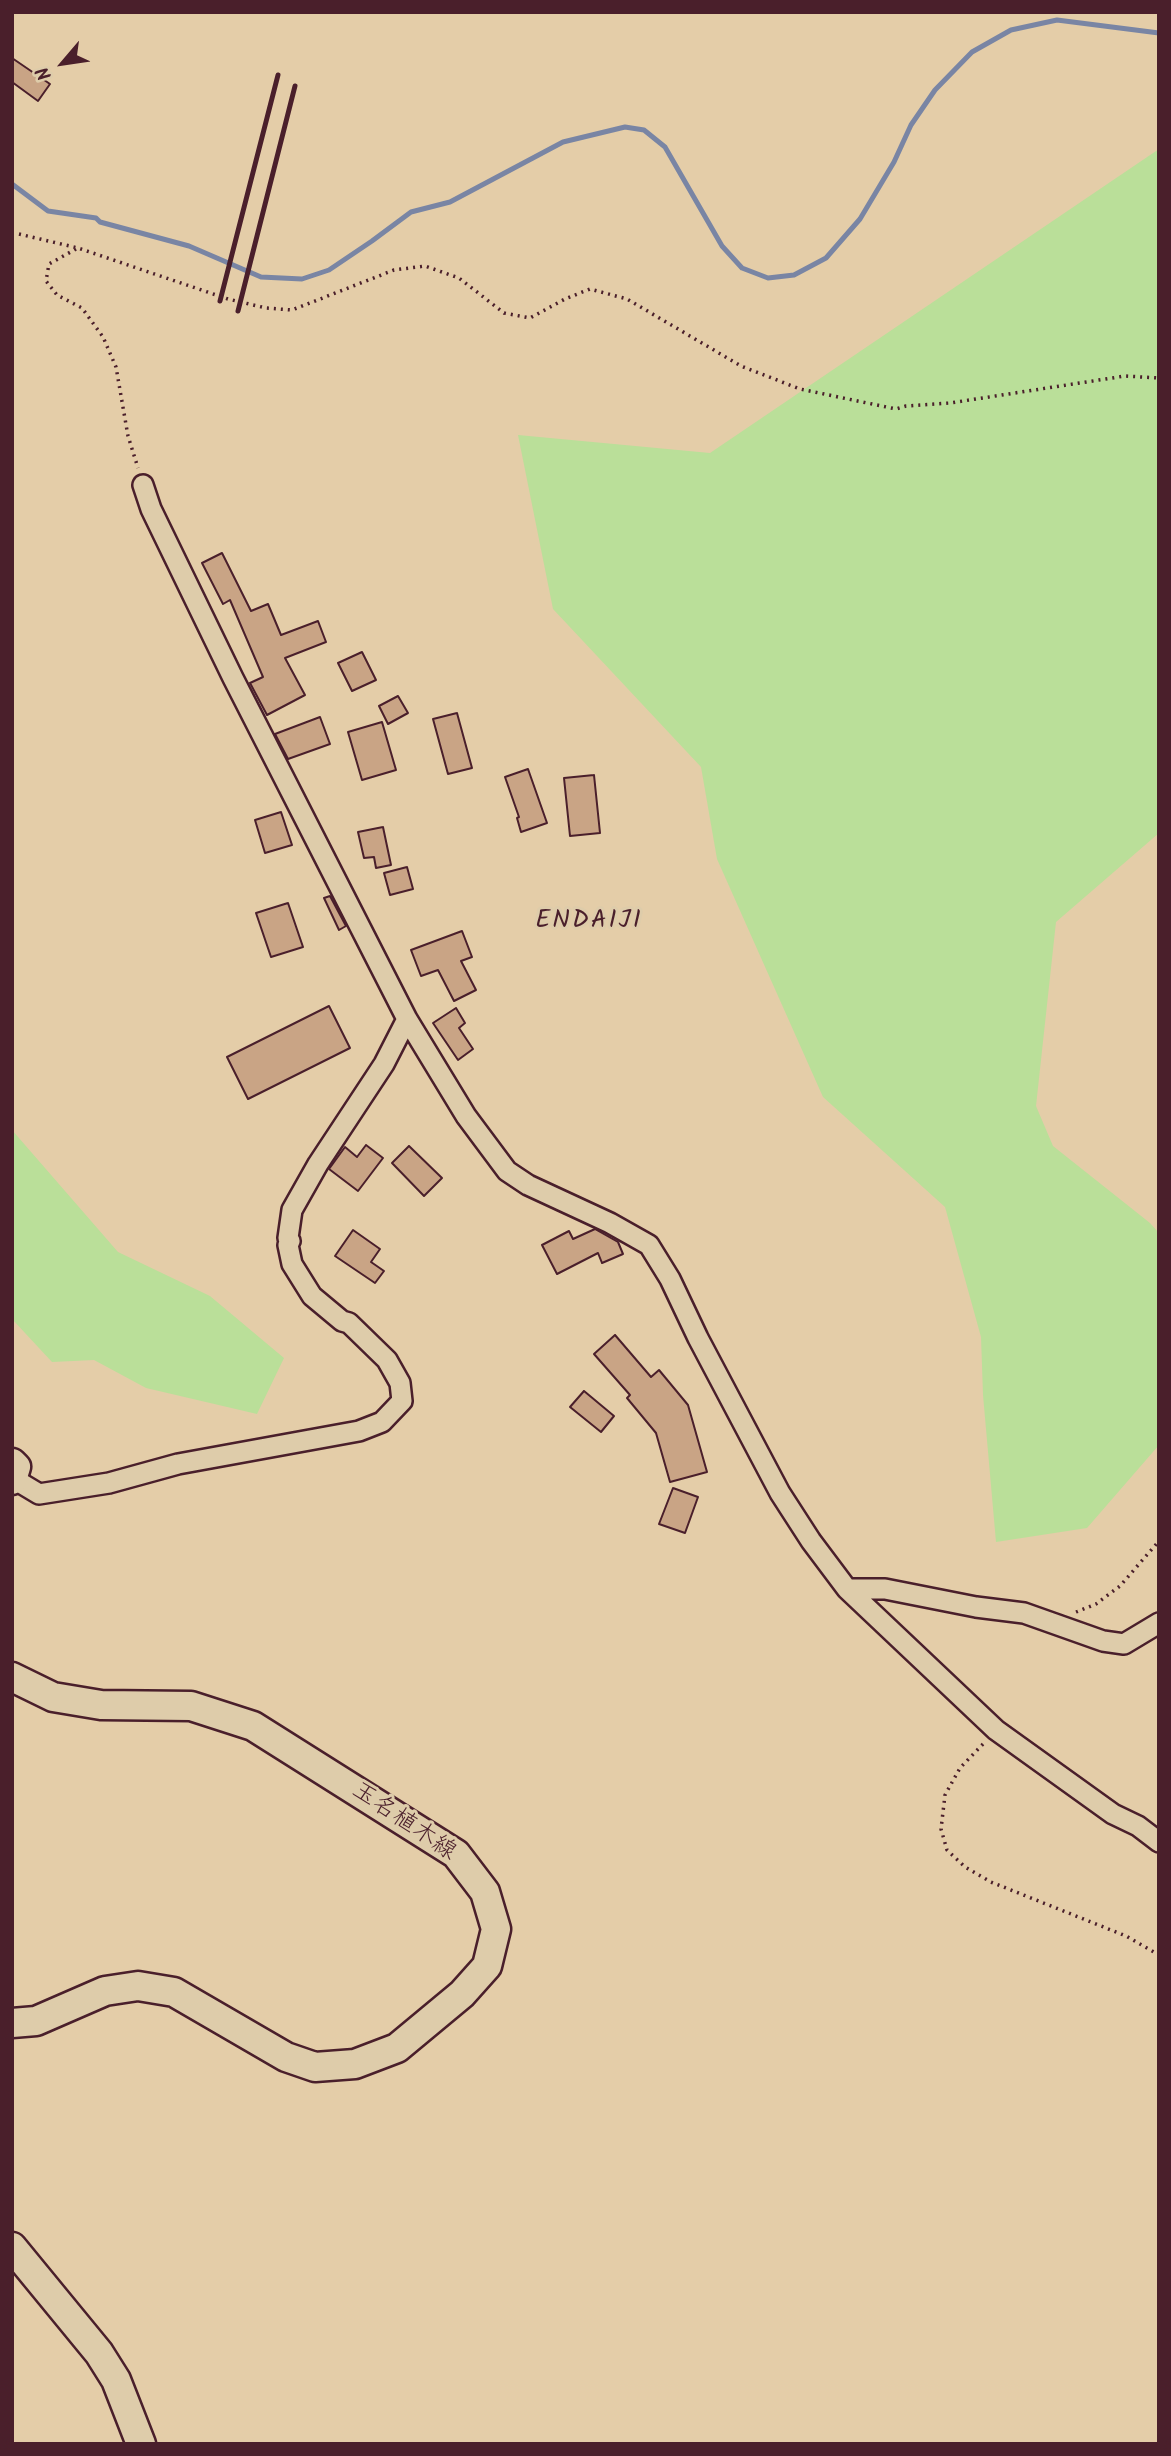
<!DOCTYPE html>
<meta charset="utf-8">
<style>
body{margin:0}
#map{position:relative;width:1171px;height:2456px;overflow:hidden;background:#e4cda8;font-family:Kalam,sans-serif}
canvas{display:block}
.frame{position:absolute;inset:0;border:14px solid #4a1f2b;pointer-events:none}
.north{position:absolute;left:28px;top:28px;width:70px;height:70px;-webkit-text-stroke:5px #deccaa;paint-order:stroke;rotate:241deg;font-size:19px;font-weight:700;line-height:28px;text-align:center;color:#4a1f2b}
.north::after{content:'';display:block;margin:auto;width:24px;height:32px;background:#4a1f2b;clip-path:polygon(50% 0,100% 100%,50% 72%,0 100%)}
</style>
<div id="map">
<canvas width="1171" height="2456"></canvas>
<div class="frame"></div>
<div class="north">N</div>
</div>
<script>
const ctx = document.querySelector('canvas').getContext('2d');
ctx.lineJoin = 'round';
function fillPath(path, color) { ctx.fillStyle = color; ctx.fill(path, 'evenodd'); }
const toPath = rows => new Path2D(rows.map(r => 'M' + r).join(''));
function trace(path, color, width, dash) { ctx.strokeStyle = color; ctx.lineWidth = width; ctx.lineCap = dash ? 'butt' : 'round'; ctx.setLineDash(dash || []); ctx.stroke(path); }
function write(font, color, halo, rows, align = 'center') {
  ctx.font = font + ' Kalam,"Klee One",sans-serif'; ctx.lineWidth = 6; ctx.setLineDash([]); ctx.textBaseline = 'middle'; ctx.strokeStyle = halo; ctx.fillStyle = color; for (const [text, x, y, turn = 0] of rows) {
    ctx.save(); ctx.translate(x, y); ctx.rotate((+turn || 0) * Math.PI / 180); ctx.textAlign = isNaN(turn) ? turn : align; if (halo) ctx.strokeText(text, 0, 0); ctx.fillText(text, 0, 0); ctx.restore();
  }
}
fillPath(toPath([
 [1159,149,1159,833,1056,922,1036,1106,1053,1146,1150,1223,1159,1233,1159,1445,1087,1528,996,1542,983,1395,981,1337,945,1207,823,1097,717,859,701,767,553,609,518,435,710,453],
 [12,1130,118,1252,210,1296,284,1358,257,1414,146,1388,94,1360,52,1362,12,1319]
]), '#badf99');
trace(toPath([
 [12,184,48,211,96,218,100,222,189,246,261,277,302,279,329,270,372,241,411,212,450,202,563,142,625,127,644,130,665,147,722,246,742,268,768,278,794,275,826,258,860,219,894,162,911,125,935,90,972,52,1011,30,1057,20,1159,33]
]), '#7985a4', 5);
const building = toPath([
 [12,58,50,84,38,101,12,82,12,58],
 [222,553,251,611,268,604,281,635,318,621,326,642,285,658,305,695,267,715,250,683,263,677,230,600,223,604,202,563,222,553],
 [362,652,376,680,352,691,338,663,362,652],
 [398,696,408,713,388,724,379,706,398,696],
 [457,713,472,768,448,774,433,719,457,713],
 [320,717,330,744,288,759,275,734,320,717],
 [382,722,396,770,362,780,348,732,382,722],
 [528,769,547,823,521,832,517,818,519,817,505,777,528,769],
 [594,775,600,833,570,836,564,778,594,775],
 [281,812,292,845,265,853,255,820,281,812],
 [383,827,391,865,376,868,374,857,364,858,358,832,383,827],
 [407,867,413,889,390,895,384,873,407,867],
 [330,896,346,926,339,930,324,898,330,896],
 [288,903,303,947,271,957,256,913,288,903],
 [462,931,472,957,461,961,476,990,454,1001,438,970,421,976,411,950,462,931],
 [329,1006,350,1048,248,1099,227,1057,329,1006],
 [456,1008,465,1023,459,1028,473,1049,458,1060,433,1023,456,1008],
 [366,1145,383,1158,358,1191,329,1169,345,1147,357,1157,366,1145],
 [409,1146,442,1178,424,1196,392,1163,409,1146],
 [595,1229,618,1242,623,1254,602,1263,598,1253,557,1274,542,1245,569,1231,573,1239,595,1229],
 [353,1230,380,1249,371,1262,384,1271,375,1283,335,1256,353,1230],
 [615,1335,651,1377,659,1370,688,1405,707,1472,670,1482,656,1433,627,1398,630,1395,594,1354,615,1335],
 [584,1391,614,1416,601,1432,570,1407,584,1391],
 [673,1488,698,1497,685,1533,659,1524,673,1488]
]);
fillPath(building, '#c9a485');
trace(building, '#4a1f2b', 2);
const street = toPath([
 [143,485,151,509,233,678,407,1019,466,1116,507,1171,528,1185,610,1223,649,1245,670,1279,698,1338,780,1493,811,1541,847,1589,996,1730,1113,1814,1138,1826,1159,1842],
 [14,1479,39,1494,109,1483,178,1464,359,1431,382,1422,402,1401,400,1383,387,1360,349,1323,342,1321,312,1296,292,1264,288,1245,290,1241,288,1238,292,1210,318,1164,384,1064,407,1019],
 [847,1589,885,1589,976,1607,1024,1613,1103,1641,1124,1644,1159,1623]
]);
const secondary = toPath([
 [12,1463,16,1467,12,1480],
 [12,1677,53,1697,101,1705,191,1706,253,1726,456,1854,485,1892,496,1929,487,1966,462,1994,397,2048,355,2064,315,2067,286,2057,174,1992,138,1986,105,1991,36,2021,12,2023],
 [12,2247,99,2353,116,2380,141,2444]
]);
trace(street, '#4a1f2b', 24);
trace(secondary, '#4a1f2b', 33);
trace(toPath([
 [12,234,19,234,78,248,228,299,266,308,292,310,394,270,425,266,459,278,504,313,530,318,565,299,590,289,627,299,741,366,800,389,896,409,906,406,950,403,1125,376,1159,378],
 [76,249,49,264,46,281,57,295,82,308,103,337,116,367,128,436,138,468],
 [1076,1612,1096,1604,1120,1586,1159,1541],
 [983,1744,960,1768,945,1795,941,1829,947,1850,965,1867,991,1882,1126,1936,1159,1955]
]), '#4a1f2b', 3.5, [2, 5]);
trace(street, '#deccaa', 19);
trace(secondary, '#deccaa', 28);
trace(toPath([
 [220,301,278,75],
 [238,311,295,86]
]), '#4a1f2b', 5);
write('24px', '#4a1f2b', '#deccaa', [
 ["玉名植木線",403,1823,34]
]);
ctx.letterSpacing = '2px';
write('26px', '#4a1f2b', '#deccaa', [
 ["ENDAIJI",589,923]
]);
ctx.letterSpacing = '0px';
</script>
